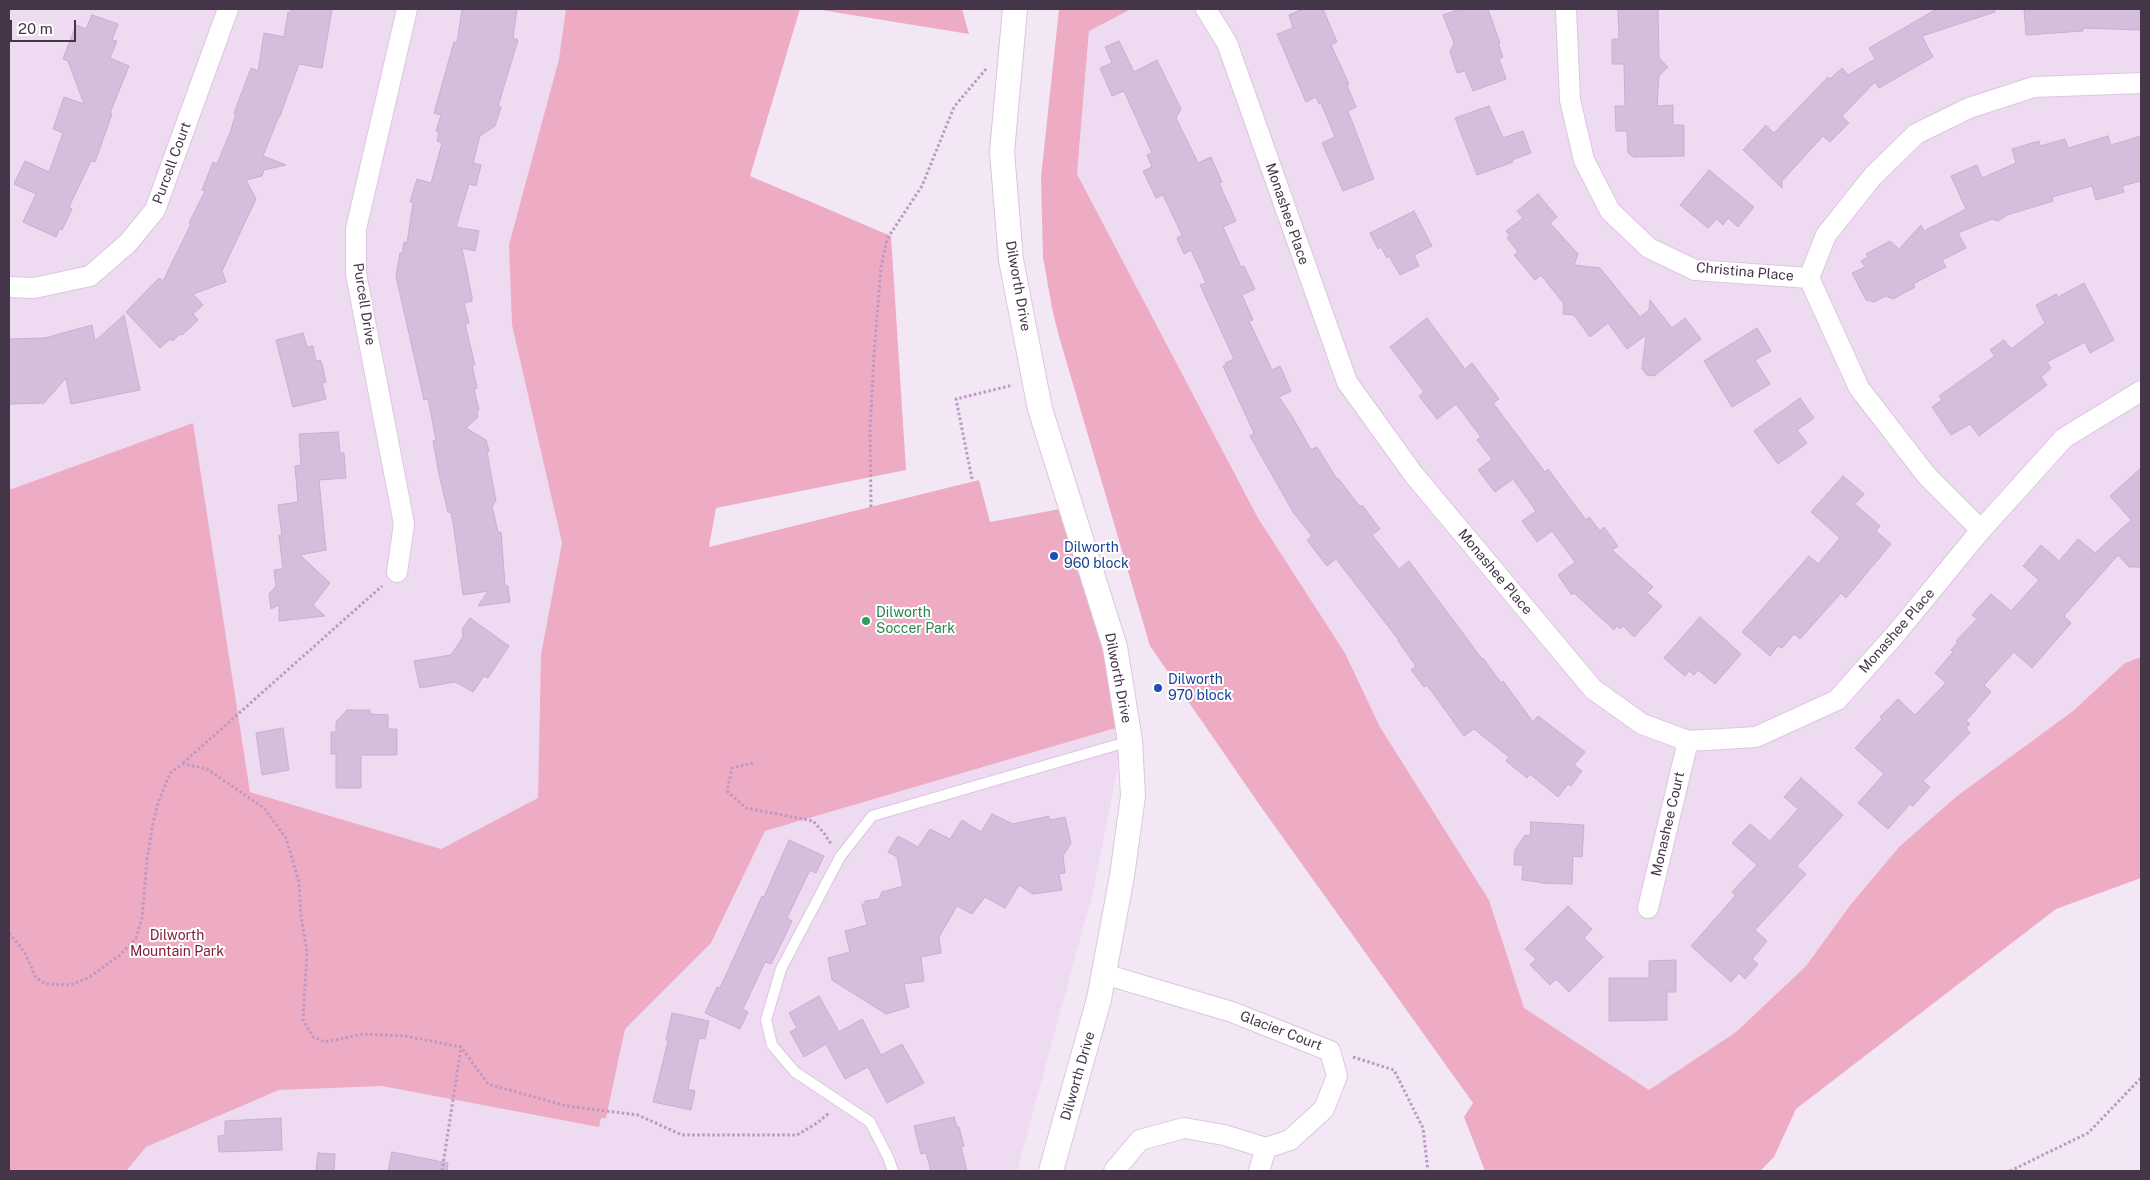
<!DOCTYPE html>
<style>
body{margin:0}
#map{position:relative;width:2150px;height:1180px;overflow:hidden;background:#f3e7f5;font-family:"Public Sans",sans-serif}
canvas{display:block}
.frame{position:absolute;inset:0;border:10px solid #453549;pointer-events:none}
.scale{position:absolute;left:10px;top:20px;width:66px;height:22px;box-sizing:border-box;border:2px solid #453549;border-top:0;padding-left:6px;font-size:15px;line-height:18px;white-space:nowrap;color:#453549;-webkit-text-stroke:4px #fff;paint-order:stroke}
</style>
<div id="map">
<canvas width="2150" height="1180"></canvas>
<div class="frame"></div>
<div class="scale">20 m</div>
</div>
<script>
const ctx = document.querySelector('canvas').getContext('2d');
ctx.lineJoin = 'round';
function fillPath(path, color) { ctx.fillStyle = color; ctx.fill(path, 'evenodd'); }
const toPath = rows => new Path2D(rows.map(r => 'M' + r).join(''));
function trace(path, color, width, dash) { ctx.strokeStyle = color; ctx.lineWidth = width; ctx.lineCap = dash ? 'butt' : 'round'; ctx.setLineDash(dash || []); ctx.stroke(path); }
function write(font, color, halo, rows, align = 'center') {
  ctx.font = font + ' "Public Sans",sans-serif'; ctx.lineWidth = 4; ctx.setLineDash([]); ctx.textBaseline = 'middle'; ctx.strokeStyle = halo; ctx.fillStyle = color; for (const [text, x, y, turn = 0] of rows) {
    ctx.save(); ctx.translate(x, y); ctx.rotate((+turn || 0) * Math.PI / 180); ctx.textAlign = isNaN(turn) ? turn : align; if (halo) ctx.strokeText(text, 0, 0); ctx.fillText(text, 0, 0); ctx.restore();
  }
}
fillPath(toPath([
 [9,9,572,9,569,535,545,795,441,849,250,792,193,423,9,490],
 [1120,9,2141,9,2141,657,2125,663,2073,711,1957,796,1900,846,1851,904,1807,965,1736,1032,1649,1091,1523,1008,1489,900,1380,727,1345,653,1258,518,1077,174,1090,25],
 [1126,725,1094,888,1017,1171,125,1171,153,1138,286,1081,626,1026,711,942,765,831]
]), '#eedbf1');
fillPath(toPath([
 [566,9,800,9,750,176,891,236,906,470,716,508,709,547,979,480,990,522,1071,507,1126,725,765,831,711,943,625,1029,606,1118,601,1118,599,1127,382,1086,279,1090,146,1147,126,1171,9,1171,9,490,193,423,250,792,441,849,538,798,541,655,562,543,512,325,509,245,559,59],
 [815,9,962,9,969,34],
 [1059,9,1131,9,1089,31,1077,174,1258,518,1345,653,1380,727,1489,900,1524,1008,1649,1090,1736,1032,1806,966,1851,904,1900,846,1957,796,2073,711,2125,663,2141,657,2141,878,2056,909,1796,1109,1774,1157,1760,1171,1485,1171,1464,1117,1473,1103,1261,807,1150,646,1058,333,1052,308,1043,257,1041,177]
]), '#eeacc4');
const building = toPath([
 [291,9,332,9,322,68,299,64,280,116,279,116,263,156,286,165,264,170,262,176,246,180,256,199,222,271,226,282,193,294,203,305,193,314,198,320,182,335,180,334,173,341,170,339,160,348,126,312,159,278,163,281,191,224,189,223,205,191,202,190,213,162,217,164,231,130,236,113,234,113,251,68,258,71,264,33,284,37,288,12,291,13,291,9],
 [462,9,517,9,513,38,518,40,498,106,501,107,495,126,480,136,473,163,481,165,476,186,469,184,456,227,479,231,475,251,462,248,472,297,472,301,464,303,469,323,465,324,475,365,472,365,477,388,474,389,479,410,477,412,478,417,466,428,486,440,489,451,487,452,496,501,492,506,498,532,501,532,505,585,508,586,510,602,478,606,488,591,463,595,454,529,451,513,448,512,439,474,433,441,436,440,428,399,424,400,396,276,400,253,402,254,404,242,407,243,413,203,410,202,417,179,431,183,442,143,437,141,439,132,436,131,441,115,434,113,454,42,457,43,462,9],
 [1303,9,1323,9,1337,42,1331,45,1349,84,1347,85,1356,107,1348,111,1374,179,1343,191,1322,143,1335,137,1321,103,1319,104,1316,97,1306,102,1277,34,1293,28,1289,15,1303,9],
 [1460,9,1488,9,1500,43,1498,43,1503,57,1499,59,1506,79,1473,91,1465,71,1457,73,1450,52,1454,43,1443,15,1460,9],
 [1618,9,1658,9,1659,58,1668,67,1659,76,1657,106,1673,105,1673,125,1684,125,1684,156,1634,157,1628,153,1627,131,1616,131,1615,106,1625,106,1624,64,1612,64,1612,39,1619,39,1618,9],
 [1937,9,1994,9,1995,12,1922,36,1933,57,1879,88,1875,82,1842,116,1849,123,1830,142,1823,136,1782,181,1782,188,1743,150,1766,125,1774,133,1828,77,1830,79,1842,68,1848,75,1875,59,1869,48,1937,9],
 [2024,9,2141,9,2141,30,2083,28,2083,31,2026,35,2024,9],
 [92,15,118,24,112,40,117,41,110,58,129,66,110,113,112,114,95,162,91,161,69,207,72,209,62,230,60,228,56,237,23,222,36,194,14,184,25,161,49,172,63,133,53,129,64,97,84,104,68,61,63,59,76,25,86,29,92,15],
 [1119,41,1134,72,1157,60,1181,109,1176,118,1198,163,1211,157,1222,182,1219,183,1236,221,1223,227,1241,267,1244,266,1255,289,1242,295,1253,320,1249,321,1272,370,1280,366,1291,391,1279,397,1293,418,1311,450,1317,447,1337,479,1338,478,1360,507,1362,505,1380,529,1372,535,1399,569,1409,561,1482,659,1483,658,1501,683,1503,681,1533,722,1538,716,1585,752,1574,765,1582,771,1571,786,1568,784,1558,797,1530,774,1527,778,1506,761,1509,757,1474,729,1464,736,1427,685,1424,687,1411,670,1416,666,1398,641,1398,639,1336,559,1327,566,1307,540,1312,536,1293,512,1250,436,1254,433,1223,366,1226,365,1225,363,1234,359,1200,285,1206,283,1191,250,1184,254,1177,238,1182,235,1163,195,1156,198,1143,171,1152,167,1147,155,1152,153,1124,91,1112,96,1100,68,1112,63,1105,47,1119,41],
 [1489,106,1503,138,1523,131,1531,153,1512,160,1513,162,1477,175,1455,118,1489,106],
 [2108,136,2111,145,2141,136,2141,181,2122,186,2124,192,2096,200,2092,186,2052,197,2053,201,2007,215,1998,221,1992,219,1958,233,1966,248,1942,260,1946,267,1913,284,1915,287,1893,299,1886,296,1874,302,1866,300,1852,273,1865,267,1861,261,1868,257,1866,254,1890,241,1899,249,1921,225,1924,231,1966,209,1951,176,1977,165,1982,178,2016,163,2012,149,2039,141,2040,146,2065,139,2068,148,2108,136],
 [1709,170,1754,207,1738,227,1728,218,1723,225,1717,219,1708,228,1680,205,1709,170],
 [1538,194,1557,217,1550,223,1578,254,1574,265,1600,268,1640,317,1649,310,1650,300,1672,328,1685,318,1701,339,1654,376,1647,375,1642,369,1646,335,1627,349,1608,323,1590,337,1574,315,1563,314,1564,304,1541,275,1535,280,1514,255,1518,252,1507,238,1510,236,1506,231,1523,218,1517,211,1538,194],
 [1414,211,1432,246,1414,255,1419,266,1400,275,1389,256,1387,258,1381,247,1378,249,1370,233,1414,211],
 [2084,283,2114,340,2090,353,2085,342,2047,362,2051,368,2041,377,2047,385,1979,436,1970,424,1951,435,1932,407,1942,400,1939,396,1995,356,1990,350,2004,340,2011,349,2045,323,2036,305,2056,294,2058,297,2084,283],
 [124,315,140,390,71,404,66,378,44,403,9,404,9,339,45,338,92,325,95,341,124,315],
 [1427,318,1465,369,1472,363,1499,399,1493,403,1545,472,1548,469,1586,520,1589,517,1600,531,1604,527,1618,546,1612,550,1653,587,1647,593,1662,606,1634,637,1623,626,1620,629,1617,626,1614,630,1574,593,1572,595,1558,575,1575,562,1552,531,1537,542,1522,521,1536,511,1513,479,1495,492,1478,470,1492,459,1477,440,1481,437,1456,404,1437,419,1419,396,1424,392,1390,347,1427,318],
 [1757,328,1771,351,1755,360,1770,384,1732,407,1704,361,1757,328],
 [303,333,307,347,313,346,316,361,320,360,322,364,326,382,322,383,326,399,293,407,276,340,303,333],
 [1800,398,1814,418,1797,430,1807,443,1778,464,1754,431,1800,398],
 [338,432,340,453,344,453,346,478,319,480,326,550,300,555,330,583,313,605,325,616,279,621,279,605,271,609,269,594,276,586,274,570,283,569,279,535,282,537,278,505,298,502,295,466,301,465,299,434,338,432],
 [2141,468,2141,567,2129,567,2118,555,2064,616,2071,623,2032,668,2014,652,1984,685,1991,692,1966,721,1970,724,1966,728,1970,733,1923,781,1930,787,1913,806,1910,804,1888,829,1858,803,1884,774,1855,748,1882,719,1880,717,1898,699,1915,715,1946,683,1935,673,1953,652,1951,650,1958,642,1956,641,1977,619,1972,615,1991,594,2011,611,2039,580,2023,566,2041,545,2059,561,2078,539,2095,553,2131,520,2110,496,2141,468],
 [1843,476,1864,494,1855,504,1880,526,1876,531,1891,544,1846,598,1841,593,1800,639,1794,634,1782,648,1778,646,1770,656,1742,632,1809,556,1818,564,1840,538,1811,512,1843,476],
 [1700,617,1741,654,1715,684,1698,670,1694,675,1689,671,1685,676,1664,658,1700,617],
 [470,618,509,646,488,678,484,676,473,692,455,682,420,688,414,661,451,655,463,637,462,629,470,618],
 [347,710,370,710,370,714,388,715,388,729,397,729,397,755,361,755,361,788,336,788,336,754,331,754,331,732,336,732,336,722,347,710],
 [283,728,289,770,262,775,256,733,283,728],
 [1801,778,1843,815,1797,866,1806,874,1755,930,1767,941,1752,959,1758,964,1745,979,1739,973,1731,982,1691,946,1736,895,1732,892,1757,865,1732,843,1750,824,1770,841,1798,809,1784,797,1801,778],
 [992,814,1013,824,1049,816,1050,820,1065,817,1071,843,1063,856,1065,873,1059,874,1062,890,1033,894,1019,885,1005,908,985,897,972,914,957,906,939,937,941,953,921,957,924,981,904,984,909,1007,886,1014,832,980,828,958,850,952,845,931,867,925,862,904,865,904,865,901,879,899,882,892,903,886,897,857,888,852,898,836,918,847,930,829,950,839,962,820,981,832,992,814],
 [1531,822,1584,825,1582,857,1573,856,1572,884,1540,883,1539,882,1522,880,1523,865,1514,865,1515,850,1525,835,1530,836,1531,822],
 [789,840,824,856,816,873,810,870,787,918,792,921,784,938,771,964,765,962,743,1009,748,1012,740,1029,705,1013,717,987,720,988,762,896,764,897,789,840],
 [1568,906,1592,929,1584,938,1603,957,1569,992,1556,979,1550,985,1530,965,1536,959,1525,949,1568,906],
 [1676,960,1676,992,1667,992,1667,1020,1609,1021,1609,978,1649,978,1649,961,1676,960],
 [819,996,839,1032,862,1019,881,1055,902,1044,924,1083,887,1103,868,1067,845,1079,826,1044,804,1057,790,1032,797,1028,789,1013,819,996],
 [672,1013,709,1021,705,1039,699,1038,688,1089,695,1091,691,1110,653,1102,668,1041,666,1040,672,1013],
 [954,1117,957,1127,959,1127,964,1146,961,1147,967,1171,931,1171,926,1153,921,1154,914,1126,954,1117],
 [281,1118,282,1150,219,1152,218,1136,225,1135,225,1121,281,1118],
 [392,1152,448,1163,447,1171,388,1171,392,1152],
 [318,1153,335,1154,334,1171,316,1171,318,1153]
]);
fillPath(building, '#d5bedb');
trace(building, '#ccadd4', 1);
const service = toPath([
 [893,1171,888,1157,870,1122,795,1072,772,1045,766,1020,781,969,840,857,872,816,1130,741]
]);
const minor = toPath([
 [1206,9,1227,43,1347,382,1414,475,1593,689,1642,724,1688,741,1756,737,1837,700,1894,636,1981,530,2064,438,2141,391],
 [1566,9,1570,100,1584,160,1610,211,1649,248,1695,270,1809,278],
 [9,287,34,288,90,276,128,243,155,210,228,9],
 [1981,530,1927,476,1859,388,1809,278,1826,235,1873,176,1916,134,1969,108,2034,87,2141,83],
 [397,572,404,524,356,274,356,229,407,9],
 [1648,908,1688,741],
 [1104,974,1232,1012,1330,1051,1337,1076,1324,1109,1290,1140,1266,1148,1224,1135,1184,1128,1140,1140,1114,1171],
 [1259,1171,1266,1148]
]);
const tertiary = toPath([
 [1015,9,1002,152,1011,260,1040,409,1115,647,1130,741,1133,796,1122,876,1099,999,1051,1171]
]);
trace(service, '#dcc5e0', 12);
trace(minor, '#dcc5e0', 22);
trace(tertiary, '#dcc5e0', 26);
trace(toPath([
 [972,479,956,399,1013,385],
 [871,507,870,428,874,355,881,267,887,239,922,186,954,107,986,69],
 [183,763,382,586],
 [753,763,732,768,727,791,746,808,813,821,824,833,831,844],
 [9,933,25,953,36,978,46,984,70,985,88,978,120,955,136,938,142,918,147,859,153,823,158,803,170,773,183,764,207,769,264,808,286,838,299,882,301,916,307,952,303,1020,313,1037,325,1042,363,1034,405,1036,461,1047,488,1084,567,1106,638,1115,682,1135,797,1135,817,1123,829,1113],
 [1353,1057,1394,1070,1423,1128,1428,1171],
 [442,1171,461,1048],
 [2010,1171,2088,1133,2141,1078]
]), '#bd98c5', 3, [2.5, 2.5]);
trace(service, '#fff', 10);
trace(minor, '#fff', 20);
trace(tertiary, '#fff', 24);
for (const [x, y, r, color] of [
 [1054,556,5,"#1a4fb4"],
 [866,621,5,"#2e9e5b"],
 [1158,688,5,"#1a4fb4"]
]) { const dot = new Path2D(); dot.arc(x, y, r, 0, 2 * Math.PI); ctx.fillStyle = color; ctx.fill(dot); trace(dot, '#fff', 2); }
write('14px', '#453549', '#fff', [
 ["Purcell Court",172,163,-70],
 ["Monashee Place",1287,214,71],
 ["Christina Place",1745,272,5],
 ["Dilworth Drive",1018,286,80],
 ["Purcell Drive",364,304,81],
 ["Monashee Place",1495,572,50],
 ["Monashee Place",1897,631,-49],
 ["Dilworth Drive",1118,678,79],
 ["Monashee Court",1668,824,-77],
 ["Glacier Court",1281,1031,21],
 ["Dilworth Drive",1078,1076,-74]
]);
write('14px', '#164399', '#fff', [
 ["Dilworth",1064,548],
 ["960 block",1064,564],
 ["Dilworth",1168,680],
 ["970 block",1168,696]
], 'left');
write('14px', '#27864d', '#fff', [
 ["Dilworth",876,613],
 ["Soccer Park",876,629]
], 'left');
write('14px', '#822135', '#fff', [
 ["Dilworth",177,936],
 ["Mountain Park",177,952]
]);
</script>
